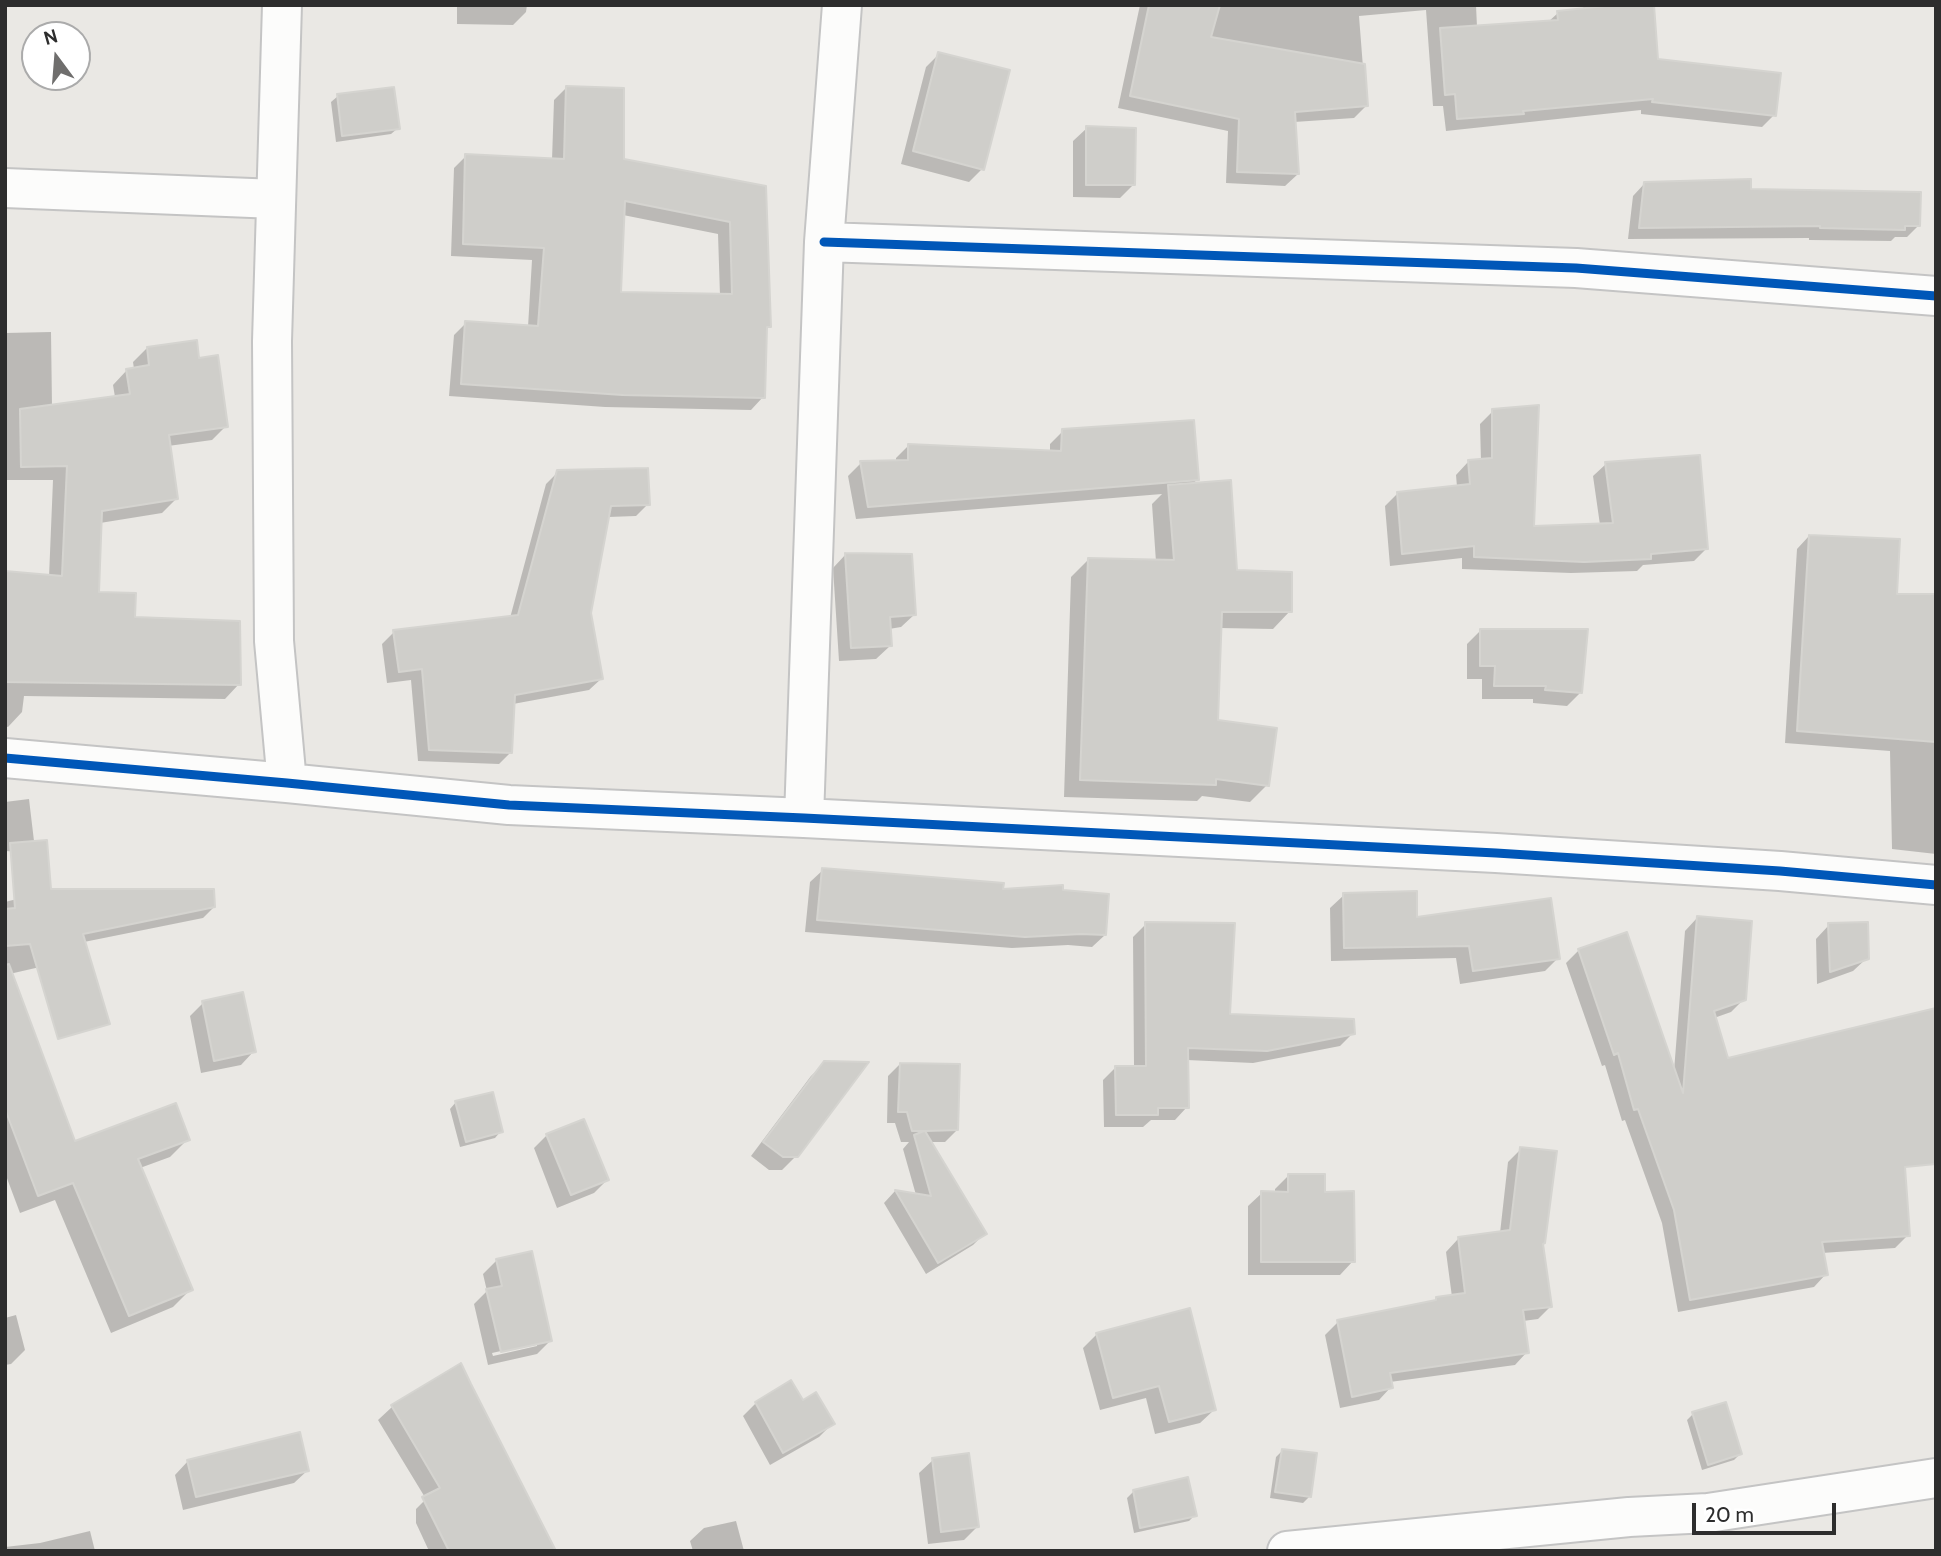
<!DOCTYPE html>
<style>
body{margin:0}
#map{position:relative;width:1941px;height:1556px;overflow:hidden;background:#eae8e4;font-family:Cabin,sans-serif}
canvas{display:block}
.frame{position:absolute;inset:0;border:7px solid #2d2d2d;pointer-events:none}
.north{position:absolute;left:21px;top:21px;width:70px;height:70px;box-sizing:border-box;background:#fff;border:2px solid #ababab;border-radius:50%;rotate:344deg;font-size:19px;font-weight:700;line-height:28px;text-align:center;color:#2d2d2d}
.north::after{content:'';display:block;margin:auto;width:24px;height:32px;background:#6f6e6d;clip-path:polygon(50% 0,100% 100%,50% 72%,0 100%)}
.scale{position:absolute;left:1692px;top:1503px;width:144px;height:32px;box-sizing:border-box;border:4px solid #2d2d2d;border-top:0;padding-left:9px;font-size:21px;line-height:24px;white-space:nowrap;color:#2d2d2d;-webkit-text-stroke:5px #fff;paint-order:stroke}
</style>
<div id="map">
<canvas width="1941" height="1556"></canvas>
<div class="frame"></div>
<div class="north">N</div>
<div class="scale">20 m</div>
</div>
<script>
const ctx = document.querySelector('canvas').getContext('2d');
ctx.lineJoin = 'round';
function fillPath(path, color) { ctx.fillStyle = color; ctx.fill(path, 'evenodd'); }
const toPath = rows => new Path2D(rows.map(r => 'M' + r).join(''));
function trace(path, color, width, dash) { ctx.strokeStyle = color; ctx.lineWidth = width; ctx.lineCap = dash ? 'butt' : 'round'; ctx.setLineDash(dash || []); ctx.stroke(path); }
fillPath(toPath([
 [457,5,527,5,526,12,513,25,457,24],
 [1140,5,1476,5,1477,27,1548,22,1558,13,1584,10,1583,5,1652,5,1656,61,1774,115,1762,127,1641,114,1641,110,1446,131,1443,106,1433,106,1426,10,1359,16,1366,106,1354,118,1294,122,1298,174,1285,186,1226,183,1228,131,1118,108],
 [939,54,982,169,969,182,901,164,926,67],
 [566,88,622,160,764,188,769,326,765,330,763,397,751,410,605,407,449,396,454,335,466,323,528,327,532,260,451,256,454,168,466,156,552,160,554,100],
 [623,215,718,234,720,296,619,294],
 [338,96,398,128,391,134,336,142,331,102],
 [1087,128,1133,185,1120,198,1073,197,1073,141],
 [1645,183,1749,191,1919,225,1907,237,1895,237,1891,241,1809,240,1809,238,1628,239,1633,196],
 [51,332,52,406,115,397,113,385,127,370,134,369,133,362,147,348,198,360,226,426,212,440,168,446,176,499,162,513,100,523,97,593,133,619,239,684,225,699,24,696,22,712,8,727,5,726,5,573,49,577,53,480,5,480,5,333],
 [1493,411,1532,528,1600,525,1593,476,1606,464,1706,549,1694,561,1643,565,1637,571,1571,573,1462,569,1462,558,1390,566,1385,506,1397,494,1457,487,1456,475,1468,462,1481,461,1480,424],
 [1063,431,1197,480,1191,485,1236,572,1290,611,1273,629,1220,628,1217,722,1267,785,1250,802,1202,796,1197,801,1064,797,1071,577,1088,560,1156,562,1152,504,1162,494,856,519,848,476,861,463,896,462,896,458,909,445,1050,452,1050,444],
 [558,472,648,504,636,516,608,517,589,613,601,679,589,690,513,704,511,752,499,764,418,761,411,680,387,683,382,644,394,632,510,618,546,484],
 [1809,536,1895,596,1936,596,1936,854,1892,849,1890,751,1785,743,1797,549],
 [846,554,915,614,901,627,889,629,890,646,876,659,839,661,833,568],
 [1480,631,1581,692,1567,706,1533,703,1533,699,1482,699,1482,679,1467,679,1467,644],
 [29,799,34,841,22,852,5,851,5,802],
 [823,870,1001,891,1061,892,1105,935,1092,947,1068,945,1012,948,805,932,810,882],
 [49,891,214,907,203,918,84,942,75,959,5,975,5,902],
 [1344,895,1416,919,1558,958,1545,971,1460,984,1456,958,1331,961,1330,908],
 [1697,918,1744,999,1731,1012,1714,1018,1726,1060,1902,1136,1908,1235,1895,1248,1822,1253,1826,1274,1814,1287,1678,1312,1662,1223,1625,1120,1622,1121,1605,1065,1602,1066,1566,963,1579,950,1674,1071,1685,931],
 [1146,924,1228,1016,1353,1033,1340,1046,1253,1063,1187,1060,1187,1107,1175,1120,1151,1120,1143,1127,1104,1127,1103,1080,1116,1067,1134,1067,1133,937],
 [1829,925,1867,958,1853,971,1817,984,1816,939],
 [203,1003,254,1051,241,1065,201,1073,190,1016],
 [5,1039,74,1143,188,1139,170,1157,140,1168,191,1289,173,1307,111,1333,55,1200,20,1213,5,1173],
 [825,1063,796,1156,782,1170,769,1170,751,1156,811,1076],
 [900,1064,957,1130,945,1142,930,1142,985,1233,973,1245,926,1274,884,1203,895,1191,916,1195,903,1149,909,1142,901,1142,895,1123,887,1123,888,1076],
 [456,1102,501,1131,495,1138,460,1147,450,1109],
 [547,1135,607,1180,594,1193,557,1208,534,1148],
 [1521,1149,1542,1244,1550,1307,1538,1319,1523,1321,1527,1352,1515,1365,1390,1382,1391,1387,1379,1400,1340,1408,1325,1335,1338,1322,1452,1297,1446,1252,1458,1239,1500,1233,1508,1162],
 [1289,1175,1323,1194,1353,1261,1340,1275,1248,1275,1248,1206,1262,1193,1275,1193,1275,1189],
 [497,1260,550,1341,537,1354,488,1365,474,1304,487,1291,483,1274],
 [537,1343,537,1346,493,1356,492,1353],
 [16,1315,25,1350,11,1364,5,1365,5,1318],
 [1097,1334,1214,1410,1200,1423,1155,1434,1146,1398,1100,1410,1083,1348],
 [460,1366,554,1551,429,1551,416,1523,416,1509,426,1499,378,1420,392,1407],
 [802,1402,832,1424,819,1437,770,1465,743,1416,756,1403],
 [1693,1414,1740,1454,1734,1460,1702,1470,1687,1420],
 [1283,1450,1310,1496,1303,1503,1270,1498,1276,1457],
 [933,1460,977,1527,964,1540,928,1544,919,1473],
 [188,1461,308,1470,294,1483,183,1510,175,1475],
 [1134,1491,1195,1515,1189,1521,1134,1533,1127,1498],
 [736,1521,744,1551,693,1551,690,1541,704,1528],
 [90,1531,95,1551,5,1551,5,1547,40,1543]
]), '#0003');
const building = toPath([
 [1149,5,1220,5,1211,37,1365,64,1368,106,1295,112,1299,174,1237,172,1239,119,1130,96,1149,5],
 [1615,5,1654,5,1658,59,1781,73,1776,116,1652,102,1653,99,1523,111,1524,114,1457,119,1455,94,1445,95,1440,28,1558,20,1557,11,1615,5],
 [938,52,1010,70,984,170,913,151,938,52],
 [566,86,624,88,624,159,766,186,771,327,767,327,765,398,623,395,461,384,465,321,538,326,544,248,463,244,465,154,564,159,566,86],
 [625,201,730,222,732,294,621,292,625,201],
 [394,87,400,129,342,136,337,94,394,87],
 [1086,126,1136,128,1135,185,1086,185,1086,126],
 [1751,179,1751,189,1921,192,1920,226,1905,226,1905,230,1820,228,1820,226,1639,228,1644,182,1751,179],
 [197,340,199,358,218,355,228,427,169,435,178,499,102,511,99,592,136,593,135,617,240,621,241,685,5,682,5,571,62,576,67,466,21,467,20,409,130,394,126,369,149,365,147,347,197,340],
 [1539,405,1534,526,1613,523,1605,462,1700,455,1708,549,1651,554,1651,559,1584,562,1474,557,1474,546,1402,554,1397,492,1470,484,1468,460,1492,458,1492,409,1539,405],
 [1194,420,1199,480,868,507,860,461,908,460,908,444,1061,451,1062,429,1194,420],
 [648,468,650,505,611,506,591,613,603,679,515,695,512,753,429,750,422,669,399,672,393,630,518,615,557,470,648,468],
 [1231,480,1237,570,1292,572,1292,612,1222,612,1218,720,1277,728,1269,786,1216,779,1216,785,1080,780,1088,558,1174,560,1168,485,1231,480],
 [1809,535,1900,539,1897,594,1936,594,1936,742,1797,731,1809,535],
 [845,553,912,554,916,615,890,617,892,646,851,648,845,553],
 [1480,629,1588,629,1582,693,1545,690,1546,686,1494,686,1495,666,1480,666,1480,629],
 [47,840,51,889,214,889,215,907,83,934,110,1024,58,1039,30,944,5,946,5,909,15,908,10,843,47,840],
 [822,868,1004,883,1003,889,1063,885,1063,890,1109,894,1106,935,1081,934,1025,937,817,920,822,868],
 [1417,891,1417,917,1551,898,1560,959,1473,971,1469,946,1344,948,1343,893,1417,891],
 [1697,916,1752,921,1746,1000,1714,1011,1728,1058,1936,1008,1936,1164,1905,1167,1910,1236,1822,1242,1828,1275,1690,1300,1674,1210,1638,1109,1634,1110,1618,1053,1614,1055,1578,949,1627,932,1683,1093,1697,916],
 [1145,922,1235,923,1230,1014,1354,1019,1355,1034,1267,1051,1188,1048,1189,1108,1158,1108,1158,1115,1116,1115,1115,1066,1146,1066,1145,922],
 [1868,922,1869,959,1830,972,1828,923,1868,922],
 [9,964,75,1141,176,1103,190,1140,138,1159,193,1290,129,1316,73,1183,38,1196,5,1109,5,965,9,964],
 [243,992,256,1052,214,1061,202,1001,243,992],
 [824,1061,869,1062,798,1157,783,1157,763,1142,824,1061],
 [900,1063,960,1064,958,1130,925,1131,987,1234,938,1263,895,1190,931,1196,914,1135,924,1131,912,1131,907,1112,898,1112,900,1063],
 [493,1092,503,1132,466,1142,455,1101,493,1092],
 [584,1119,609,1180,571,1195,546,1134,584,1119],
 [1520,1147,1557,1151,1545,1243,1543,1244,1552,1307,1523,1310,1529,1353,1390,1373,1393,1388,1352,1397,1337,1320,1436,1300,1436,1297,1465,1293,1458,1237,1510,1230,1520,1147],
 [1288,1174,1325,1174,1325,1192,1354,1191,1355,1262,1261,1262,1261,1191,1288,1192,1288,1174],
 [532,1251,552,1341,501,1352,486,1289,502,1286,496,1259,532,1251],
 [1190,1308,1216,1410,1169,1422,1159,1386,1113,1398,1096,1333,1190,1308],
 [461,1363,471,1384,556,1551,449,1551,422,1497,440,1488,391,1405,461,1363],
 [791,1380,803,1400,816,1392,835,1424,783,1453,755,1402,791,1380],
 [1726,1402,1742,1454,1708,1465,1692,1412,1726,1402],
 [300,1432,309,1471,196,1497,187,1460,300,1432],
 [1282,1449,1317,1453,1311,1497,1275,1492,1282,1449],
 [969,1453,979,1527,941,1532,932,1458,969,1453],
 [1188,1477,1197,1516,1140,1528,1133,1490,1188,1477]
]);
fillPath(building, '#cfceca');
trace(building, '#d5d4d0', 2);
const minor = toPath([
 [282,5,272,341,274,641,287,783],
 [5,188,276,199],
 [824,242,1576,268,1936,296],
 [5,758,287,783,509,805,804,818,1496,853,1780,871,1936,885],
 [804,818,824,242,842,5],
 [1287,1551,1629,1517,1708,1513,1936,1478]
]);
trace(minor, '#c4c4c4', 42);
trace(minor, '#fcfcfb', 38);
trace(toPath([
 [824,242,1576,268,1936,296],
 [5,758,287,783,509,805,804,818,1496,853,1780,871,1936,885]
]), '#0057b8', 9);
</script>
